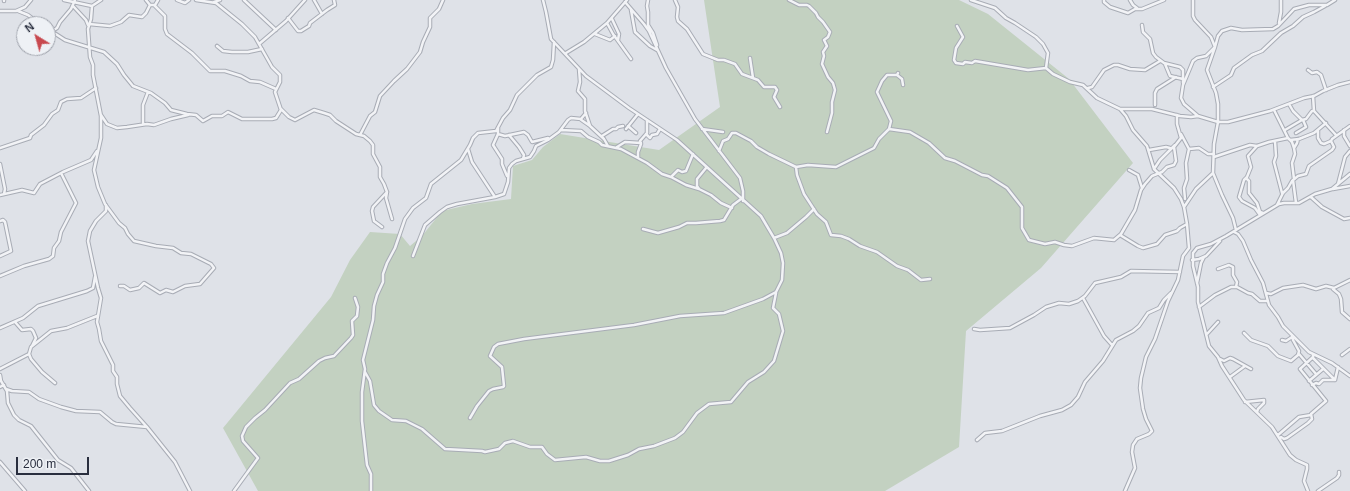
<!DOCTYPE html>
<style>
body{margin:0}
#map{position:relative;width:1350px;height:491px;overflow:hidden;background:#dfe2e8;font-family:Arial,sans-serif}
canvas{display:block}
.north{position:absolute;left:16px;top:16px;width:40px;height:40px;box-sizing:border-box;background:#eef1f5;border:1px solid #9fa3ac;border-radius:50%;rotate:323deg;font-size:11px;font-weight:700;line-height:16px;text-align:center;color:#292e3e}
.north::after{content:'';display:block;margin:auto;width:14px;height:18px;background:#c8494f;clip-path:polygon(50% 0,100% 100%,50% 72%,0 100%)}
.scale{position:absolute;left:16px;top:457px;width:73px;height:18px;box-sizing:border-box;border:2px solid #292e3e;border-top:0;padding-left:5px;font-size:12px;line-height:14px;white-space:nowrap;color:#292e3e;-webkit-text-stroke:3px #eef1f5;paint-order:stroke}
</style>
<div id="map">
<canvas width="1350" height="491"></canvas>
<div class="north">N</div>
<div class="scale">200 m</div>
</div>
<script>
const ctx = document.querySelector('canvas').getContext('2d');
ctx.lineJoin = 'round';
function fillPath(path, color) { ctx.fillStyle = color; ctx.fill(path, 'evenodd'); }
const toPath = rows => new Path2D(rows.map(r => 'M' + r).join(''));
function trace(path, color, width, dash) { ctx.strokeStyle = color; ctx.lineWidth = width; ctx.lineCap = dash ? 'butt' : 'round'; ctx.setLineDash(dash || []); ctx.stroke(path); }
fillPath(toPath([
 [704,0,959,0,988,14,1069,79,1133,163,1041,268,966,331,959,447,885,491,258,491,223,428,331,297,350,260,370,232,400,234,410,246,422,236,442,211,472,204,511,199,513,166,532,160,543,147,560,134,659,150,720,107]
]), '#c3d1c1');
const minor = toPath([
 [4,0,4,1],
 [64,0,92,6],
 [101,0,92,6,91,19,88,29,90,57,93,65,93,75,101,116,101,138,94,170,98,187,105,204,119,223,125,228,128,234,134,241,156,246,173,248,181,253,191,254,211,264,214,268,200,284,185,286,173,292,166,290,160,293,144,283,139,288,130,290,124,286,120,286],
 [146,0,150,5],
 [177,0,185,3,189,0],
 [244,0,276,30],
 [314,0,322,14],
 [648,0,647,6,648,12,648,25,653,33,657,45],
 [675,0,678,7,677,17,678,21,687,29,703,54,718,60,724,60,735,64,742,74,758,80,764,87,775,87,777,90,774,97,780,107],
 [789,0,799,5,807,5,809,6,816,13,818,17,823,22,830,32,828,37,824,40,827,46,823,52,824,56,822,64,828,77,833,83,835,90,832,102,832,113,827,132],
 [971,0,995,8,1006,18,1015,23,1036,37,1043,44,1048,53,1046,68,1053,74,1070,82,1083,85,1097,98,1120,109,1126,116,1133,130,1147,146,1154,169,1174,188,1181,199,1184,207,1187,224,1189,248,1183,256,1178,280,1168,301,1155,339,1146,357,1141,378,1140,388,1143,409,1146,419,1152,431,1149,434,1137,439,1133,445,1132,452,1135,468,1125,491],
 [1104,0,1104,2,1110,7,1128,13,1135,9,1142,9,1164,0],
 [1130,0,1133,5,1137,8],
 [1193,0,1193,16,1195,20,1211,37,1215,47,1207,70,1216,93,1218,104,1218,122,1214,144,1213,173,1222,195,1233,218,1236,230],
 [1335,0,1327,5,1309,5,1294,9,1278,26,1273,29,1242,30,1231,28,1222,31,1218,36,1215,47,1206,56,1197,58,1193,61,1183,85,1181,98,1184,104,1198,116,1218,122,1228,122,1270,111,1304,98,1314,96,1323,91,1338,85,1350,82],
 [214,2,220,0],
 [625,2,644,24,649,31,666,68,695,119,740,178,743,191,743,201],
 [154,5,165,16,165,29,167,34,192,53,210,71,225,71,241,76,250,81,260,82,276,89],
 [73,6,86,20,88,25],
 [631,10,635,32,650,46,657,50],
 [0,11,16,11,25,7,31,0],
 [18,11,28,15,40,24],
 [288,18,298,31,301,31,309,26,310,23,327,10,335,5,334,0],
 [612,19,619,34,618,40],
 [607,23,613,34,631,59],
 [1279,23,1281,12,1281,0],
 [89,24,110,26,121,22,129,15,142,17,146,13,150,5,155,5,158,0],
 [1142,25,1143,32,1150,39,1153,53,1156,57,1164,63,1180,67,1183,70,1183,83],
 [957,26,963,37,956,48,954,60,956,63,963,64,965,62,972,63,975,61,1028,70,1046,68],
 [48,29,65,40,104,52,117,64,124,75,133,86,151,93,165,103,171,110,187,114,196,115,203,121,212,116,222,116,228,112,242,119,272,119,276,118,281,110,275,92,280,82,280,75,272,67,255,37,242,24,216,3,196,0],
 [52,31,57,28,60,22,71,9,75,0],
 [595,34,610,40,615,36],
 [259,44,286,21,305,0],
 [217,46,223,51,232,52,248,52,262,49],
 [566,53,584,42,607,23,627,0],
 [750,58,753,78],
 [1165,64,1170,76,1183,79],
 [579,69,580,82,578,91,585,99,585,111,590,126,604,139,608,146],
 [1308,70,1312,73,1317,72,1321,75,1326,90],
 [897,75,902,79,903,85],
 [1213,87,1231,75,1234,68,1252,55,1262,51,1281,33,1293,26,1303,17,1314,12,1325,6],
 [1088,88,1092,87,1104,70,1114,65,1118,65,1130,69,1145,70,1160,61],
 [1313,96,1314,111],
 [1289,104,1293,111,1302,120,1306,119,1312,111,1314,111,1336,135],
 [1155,105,1155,93,1157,89,1176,77],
 [281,109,289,117,295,120,314,110,324,113,330,115,336,121,356,134,364,136,370,141,373,145,373,154,380,167,380,177,384,184,387,192,386,198,392,219],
 [1120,109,1152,109,1180,116,1191,117,1198,116],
 [1274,110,1288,138],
 [101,115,107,124,117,128,127,127,147,124,154,125,171,119,188,115],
 [580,119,590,126],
 [143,124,143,105,148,92],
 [628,126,636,133],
 [498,128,498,134,493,145,502,159,502,164,507,176],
 [626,129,638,114],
 [702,129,723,132],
 [889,129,891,121,877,92,882,81,887,75,897,75,898,73],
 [561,130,581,131,588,137,599,142,602,145,621,149,647,163,662,174,671,177,678,170,682,172,686,171,693,154],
 [1285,130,1302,120],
 [1344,130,1344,136,1350,146],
 [1318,131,1318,138,1321,143,1324,144,1331,141],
 [1296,133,1306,127,1303,120],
 [498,134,505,136,524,132,528,135,532,142,548,138],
 [646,134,650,138,652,135,657,134,660,129],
 [1181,134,1189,149,1186,163,1187,179,1184,188,1185,199],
 [360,135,370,116,375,112,380,96,394,81,407,69,420,52,423,42,430,27,430,18,439,9,443,0],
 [509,135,519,147,524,155,523,159],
 [602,136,613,129,616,129,618,127,623,126],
 [1290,140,1299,139,1314,133,1326,123],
 [1275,141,1276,156,1274,162,1282,193],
 [1257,146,1248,156,1251,167,1247,177,1244,180,1239,197,1242,201,1255,208,1260,215],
 [617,147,625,142,641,143],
 [0,148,30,138,31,135,44,125,52,114,58,110,61,102,67,99,81,98,96,88],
 [1294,148,1297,143,1298,139],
 [468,149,472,162,495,197],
 [1189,149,1199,148,1208,154,1214,154],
 [1149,150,1166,147,1170,148],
 [719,151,723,141,728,139,732,133,736,133,751,141,757,147,769,154,796,167,808,165,836,167,874,148,879,139,889,129,910,132,929,143,945,158,955,161,982,175,988,176,1007,188,1022,207,1022,228,1029,240,1045,244,1055,242,1064,245,1072,246,1094,238,1114,240,1121,234,1135,210,1141,190,1145,184,1152,176,1162,172,1167,167,1174,165,1176,161,1174,147,1181,138,1177,124,1177,115],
 [1214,157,1250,145,1257,146,1269,142,1288,138,1292,142,1294,148,1295,154,1292,163,1294,179],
 [638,158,638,152,641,144,640,141,647,133,647,120],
 [0,164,5,189,4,194],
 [796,167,797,175,804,194,817,214,826,222,831,235,841,236,849,239,860,246,877,252,897,266,908,270,921,280,930,279],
 [1154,169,1160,160,1175,145],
 [1129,170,1138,175,1142,188],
 [671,177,686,185,699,189,711,195,721,203,732,208],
 [1246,178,1249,181,1249,193,1257,203,1260,212,1263,213],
 [1293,180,1296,203],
 [1338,184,1345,157,1350,151],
 [699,189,697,186,697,179,706,168],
 [1333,189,1350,186],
 [0,195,22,190,34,193,40,184,63,172,91,160,97,151],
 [1310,197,1312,198,1322,207,1344,219,1350,218],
 [106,205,106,211,96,221,90,231,88,241,98,288,101,298,97,322,99,329,101,341,113,365,113,371,117,377,117,384,120,396,130,408,147,427,175,462,190,491],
 [1277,205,1283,193,1288,188,1292,181,1298,176,1306,174,1309,166,1332,150,1334,147,1331,141,1332,139,1350,126],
 [1184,207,1196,189,1213,173],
 [0,221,3,220,5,222,11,251,0,256],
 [382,227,374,221,372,211,373,207,387,192],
 [643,229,658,233,679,227,687,223,696,223,720,221,724,220,733,205,741,199],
 [1234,232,1238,234,1243,241,1251,260,1263,283,1269,305,1278,317,1283,326,1309,352,1332,363,1350,376],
 [1120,235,1138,246,1143,248,1157,244,1165,235,1177,231,1180,228,1187,224],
 [774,238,787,233,806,217,814,209],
 [413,256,425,225,440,212,447,207,457,204,495,197,504,194,508,182,509,168,512,164,516,161,530,157,534,151,536,146,548,140,559,132,568,120,571,118,581,119,586,113],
 [1192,260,1199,259,1206,256,1220,241],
 [1218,269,1229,265,1233,267,1233,275,1237,282,1236,287],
 [0,276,24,266,49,259,53,256,54,248,59,241,61,232,76,203,61,173],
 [1197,283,1201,263,1204,257],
 [1333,289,1339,294,1341,299,1342,312,1350,319],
 [1266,293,1271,294,1283,288,1303,285,1316,289,1326,286,1334,288,1350,280],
 [1083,298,1104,336,1112,345],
 [1199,307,1215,295,1231,287,1237,287,1248,293,1252,294,1260,301,1268,301],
 [15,322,22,330,31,329,33,331,36,338,32,346],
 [0,328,23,318,38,306,87,291,93,288,95,277],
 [974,329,980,330,1010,328,1034,315,1046,307,1059,303,1069,304,1078,301,1085,296,1095,283,1121,277,1131,271,1180,272],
 [1244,333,1251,340,1268,346,1278,356,1291,361,1298,355,1299,351,1293,340,1292,335],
 [1207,334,1218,322],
 [1282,340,1286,341,1292,337],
 [29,354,31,359,42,372,55,383],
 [1299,354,1316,374],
 [1342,355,1350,349],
 [1313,358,1335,380],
 [1220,359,1224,361,1230,358,1233,359,1251,369],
 [0,369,29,354,31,347,51,331,67,328,97,316],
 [365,372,370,381,374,405,379,411,392,420,406,421,422,429,445,449,482,451,485,452,499,449,505,443,513,441,530,447,542,447,547,454,555,460,586,457,600,461,609,461,628,455,639,449,654,446,675,438,683,432,697,413,709,404,731,402,748,382,764,372,774,361,783,331,779,314,773,308,776,293],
 [0,375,1,381,7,391,8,403,14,415,19,420,31,426,58,460,71,468,89,491],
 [1230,377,1245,366],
 [1309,381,1323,369],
 [1312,385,1316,383,1319,384,1323,380,1335,380,1338,367],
 [0,387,4,385],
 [6,389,12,391,29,392,39,399,61,407,76,411,100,412,112,422,116,424,147,427],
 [1245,402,1264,400,1264,403,1258,409,1257,412],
 [470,418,477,406,489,391,493,389,503,387,504,386,502,367,490,356,494,347,498,344,524,339,634,325,680,316,724,313,763,299,776,292,782,280,783,263,781,253,774,238,761,216,677,140,629,108,586,76,551,39,546,12,543,0],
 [1278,435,1299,417,1311,415],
 [1281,437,1284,439,1287,438,1308,423,1312,419,1311,414,1326,401,1300,369,1313,357,1313,355],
 [977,440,985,433,1002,431,1040,416,1062,410,1071,405,1078,397,1085,382,1103,361,1116,340,1133,331,1139,326,1148,313,1159,308,1164,300,1171,293],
 [0,462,25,491],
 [234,491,258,458,243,441,242,436,246,427,255,418,265,410,290,383,299,379,319,361,325,358,334,356,351,338,353,335,352,321,357,316,358,307,355,298],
 [371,491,371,474,367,465,362,421,362,392,365,369,363,360,373,320,374,306,377,295,383,282,383,274,387,263,395,248,405,219,413,208,426,198,431,184,461,160,470,145,473,138,478,133,496,131,503,118,510,110,517,95,537,75,551,67,553,60,554,42],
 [1308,491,1304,481,1307,469,1307,465,1296,460,1290,455,1272,427,1244,400,1222,366,1218,357,1209,346,1198,302,1198,287,1193,266,1193,253,1197,248,1211,244,1226,236,1279,204,1284,203,1299,203,1315,194,1332,189,1350,174],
 [1318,491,1337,478,1339,475,1339,472]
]);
trace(minor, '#a8acb5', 4.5);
trace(minor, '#f2f3f6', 2.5);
</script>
